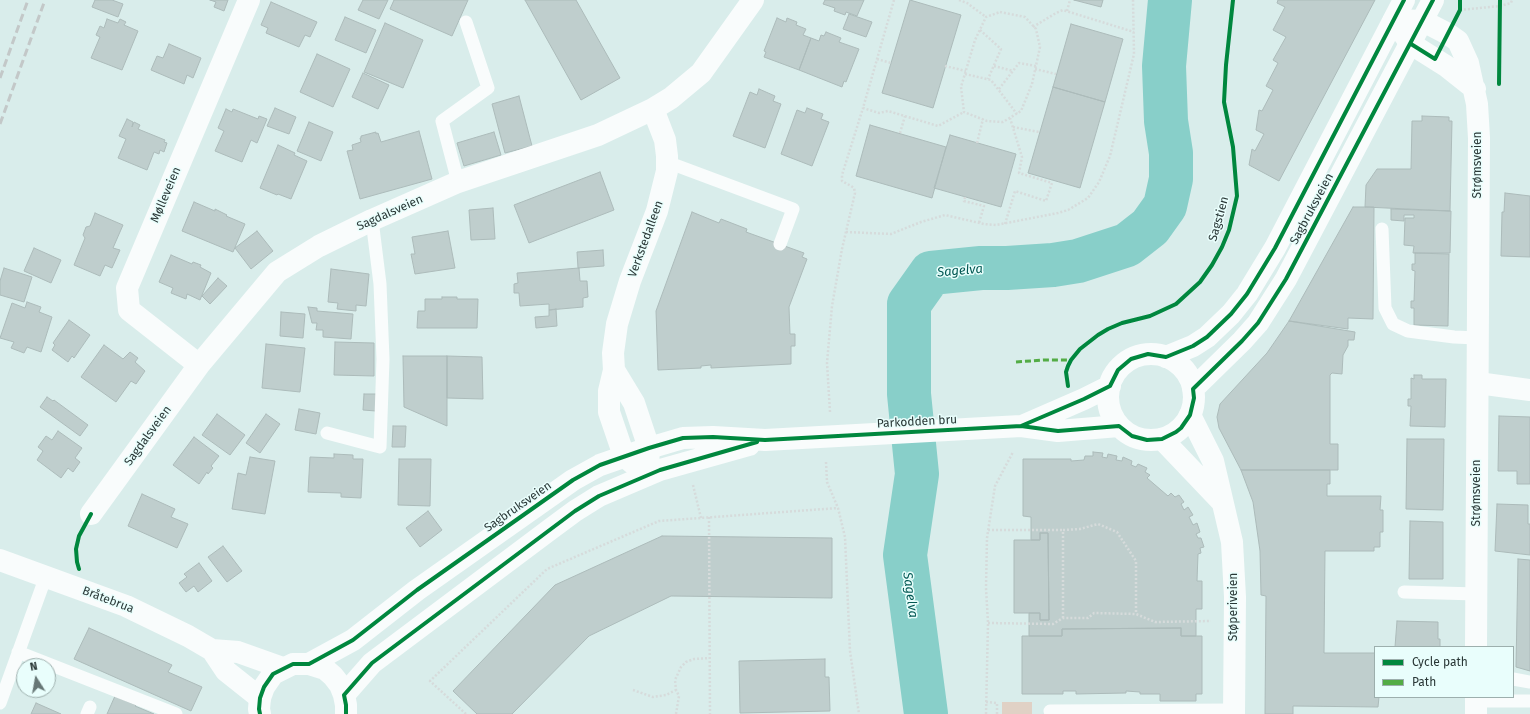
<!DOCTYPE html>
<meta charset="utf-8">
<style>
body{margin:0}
#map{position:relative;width:1530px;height:714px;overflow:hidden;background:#d9edeb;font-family:"Fira Sans",sans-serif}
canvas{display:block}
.legend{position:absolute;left:1374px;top:646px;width:140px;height:52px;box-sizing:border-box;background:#e9fefc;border:1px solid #9dafad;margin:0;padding:5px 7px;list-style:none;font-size:12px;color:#2a3837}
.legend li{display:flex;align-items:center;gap:8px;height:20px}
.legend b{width:20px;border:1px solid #9dafad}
.north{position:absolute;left:16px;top:658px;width:40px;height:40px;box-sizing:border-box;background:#e9fefc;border:1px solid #9dafad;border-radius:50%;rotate:349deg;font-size:11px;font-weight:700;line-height:16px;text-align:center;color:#2a3837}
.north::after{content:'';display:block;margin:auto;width:14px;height:18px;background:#677776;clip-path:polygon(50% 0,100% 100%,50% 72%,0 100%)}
</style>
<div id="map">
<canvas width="1530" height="714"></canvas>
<ul class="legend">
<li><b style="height:5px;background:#00873e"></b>Cycle path</li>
<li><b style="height:5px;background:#53ac45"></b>Path</li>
</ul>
<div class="north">N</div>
</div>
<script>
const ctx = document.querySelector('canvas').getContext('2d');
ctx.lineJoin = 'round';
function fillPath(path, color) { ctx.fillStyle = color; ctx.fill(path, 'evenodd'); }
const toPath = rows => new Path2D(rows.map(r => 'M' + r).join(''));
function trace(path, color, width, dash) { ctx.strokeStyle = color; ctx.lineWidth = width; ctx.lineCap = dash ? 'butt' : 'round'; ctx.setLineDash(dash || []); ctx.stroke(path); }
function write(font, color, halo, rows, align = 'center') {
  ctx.font = font + ' "Fira Sans",sans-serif'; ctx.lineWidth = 3; ctx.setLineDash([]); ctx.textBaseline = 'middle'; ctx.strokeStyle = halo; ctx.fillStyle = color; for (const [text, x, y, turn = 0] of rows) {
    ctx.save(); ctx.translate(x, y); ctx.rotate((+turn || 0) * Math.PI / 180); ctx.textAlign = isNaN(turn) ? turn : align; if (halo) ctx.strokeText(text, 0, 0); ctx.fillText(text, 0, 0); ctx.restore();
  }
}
fillPath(toPath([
 [1002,702,1032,702,1032,714,1002,714]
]), '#e0d1c5');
trace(toPath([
 [926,714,905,555,917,474,909,394,909,304,931,273,981,268,1007,268,1053,265,1078,261,1127,245,1150,227,1165,206,1171,179,1171,153,1166,121,1164,66,1170,0]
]), '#88cfc9', 44);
const building = toPath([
 [95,0,112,0,123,4,118,17,92,7,95,0],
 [210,0,228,0,224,11,214,7,216,2,210,0],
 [363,0,388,0,379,19,358,10,363,0],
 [394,0,468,0,452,36,390,9,394,0],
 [525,0,576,0,620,78,581,100,525,0],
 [825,0,864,0,857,16,846,12,845,15,834,11,835,8,823,4,825,0],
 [910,0,961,15,933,108,882,93,910,0],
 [1074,0,1103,0,1101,7,1074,0],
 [1278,0,1375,0,1279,181,1249,165,1252,149,1255,151,1264,134,1256,130,1259,110,1262,111,1273,90,1266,86,1278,63,1273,60,1286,37,1273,30,1285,7,1277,3,1278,0],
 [271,2,317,22,310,37,305,35,299,47,266,33,268,28,261,25,271,2],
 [849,14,872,22,866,37,843,29,849,14],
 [345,17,376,30,366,53,335,40,345,17],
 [777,18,786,22,787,18,797,22,796,25,806,29,803,35,811,38,799,70,764,57,766,52,764,51,777,18],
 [107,19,118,23,120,19,126,22,124,25,138,31,122,70,91,58,100,37,96,35,100,26,104,28,107,19],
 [385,23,423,40,403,88,364,72,385,23],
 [1071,24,1123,39,1105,102,1053,87,1071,24],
 [826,32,841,38,839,42,859,49,846,82,844,81,842,87,799,70,811,38,819,41,821,35,824,36,826,32],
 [169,44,201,58,193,78,187,75,184,84,151,70,157,56,163,58,169,44],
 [317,54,350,69,333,107,300,92,317,54],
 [363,73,389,85,378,109,352,97,363,73],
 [1053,87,1105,102,1080,188,1028,173,1053,87],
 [759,89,775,96,773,101,781,104,765,148,733,136,750,92,757,95,759,89],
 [519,96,532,146,505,153,492,104,519,96],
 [275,108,296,117,289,134,267,126,275,108],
 [807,108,823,114,821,119,829,122,812,166,781,154,797,110,805,113,807,108],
 [226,109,232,112,233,109,258,119,259,116,267,119,257,143,251,140,242,162,215,151,224,131,218,128,226,109],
 [1422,116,1449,117,1449,121,1452,121,1450,211,1365,207,1366,185,1377,169,1411,169,1412,121,1422,121,1422,116],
 [127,119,133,122,132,127,134,122,140,125,138,129,165,140,164,142,167,143,164,152,160,150,159,154,154,152,147,170,118,158,126,139,119,136,127,119],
 [309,122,333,132,321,161,297,151,309,122],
 [870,125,946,147,932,198,856,176,870,125],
 [419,131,432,179,360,199,347,151,353,150,352,145,361,142,360,138,361,138,361,136,376,132,376,134,378,133,381,142,419,131],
 [494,132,501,155,464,166,457,143,494,132],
 [950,135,1016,154,1001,207,934,188,950,135],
 [278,145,295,153,294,155,307,161,291,199,278,194,277,195,260,188,278,145],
 [600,172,614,210,529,243,514,205,600,172],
 [1505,193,1530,196,1530,257,1501,256,1502,212,1504,212,1505,193],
 [194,202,215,211,215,209,227,215,226,216,245,224,233,252,182,231,194,202],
 [1353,207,1374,207,1373,319,1348,318,1348,329,1289,321,1353,207],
 [493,208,495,239,471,240,469,210,493,208],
 [1391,209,1451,211,1450,253,1413,253,1414,246,1404,245,1405,218,1414,218,1414,215,1404,215,1404,221,1391,220,1391,209],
 [692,212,719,223,721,219,747,229,746,232,804,253,802,257,807,259,789,307,790,334,795,334,795,346,791,346,791,364,711,368,711,365,701,366,701,368,658,370,656,311,692,212],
 [95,213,123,225,113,248,120,250,112,268,105,265,100,276,74,265,85,238,83,235,86,227,90,226,95,213],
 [257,231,273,251,251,269,235,248,257,231],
 [448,231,455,268,415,274,411,254,415,254,412,237,448,231],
 [34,248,61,260,51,283,24,271,34,248],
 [603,250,604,266,578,268,577,252,603,250],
 [1415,253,1449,254,1448,326,1414,325,1414,308,1411,308,1411,301,1414,301,1415,271,1412,270,1412,264,1415,264,1415,253],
 [171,255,192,264,193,262,201,265,200,267,211,273,200,300,187,294,186,299,171,293,173,288,159,282,171,255],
 [4,268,32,277,24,302,0,295,0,281,4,268],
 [579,268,580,281,587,281,588,297,583,298,583,307,549,310,549,304,520,306,519,293,514,293,514,284,518,283,517,273,579,268],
 [331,269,369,274,366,306,356,305,356,311,337,309,338,303,328,302,331,269],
 [218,278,227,286,210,304,202,296,218,278],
 [442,297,457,297,457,299,478,299,477,328,417,328,418,311,425,311,425,299,442,299,442,297],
 [27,302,41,307,39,312,52,317,41,352,27,347,24,353,11,348,14,342,0,338,12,303,25,308,27,302],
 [308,307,317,308,317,311,353,314,351,339,323,337,323,330,316,330,317,323,312,323,308,307],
 [556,309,557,326,536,328,535,317,549,316,549,310,556,309],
 [281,312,305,314,303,338,280,336,281,312],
 [69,320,90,335,74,358,72,356,68,362,52,350,55,345,53,343,69,320],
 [1289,321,1355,332,1354,340,1348,340,1348,346,1343,355,1342,374,1332,373,1330,375,1330,444,1338,444,1338,470,1241,470,1219,428,1217,417,1220,404,1267,353,1289,321],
 [335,342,374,343,374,376,334,375,335,342],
 [266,344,305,348,300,392,262,388,266,344],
 [104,345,123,359,130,352,138,358,135,362,145,371,136,384,131,381,116,402,81,377,104,345],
 [403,356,447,356,447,426,404,407,403,356],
 [447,356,482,357,483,399,447,398,447,356],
 [1414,375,1422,375,1422,379,1446,379,1445,427,1410,426,1411,406,1408,406,1408,399,1411,399,1411,378,1414,379,1414,375],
 [364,394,377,394,376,411,363,410,364,394],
 [47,397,53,401,54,400,88,425,80,436,40,407,47,397],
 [299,409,320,413,316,434,295,430,299,409],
 [217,414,245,435,230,455,202,435,217,414],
 [266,414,280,424,260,453,246,443,266,414],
 [1499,416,1530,417,1530,484,1517,484,1517,471,1498,471,1499,416],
 [393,426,406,426,405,447,392,447,393,426],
 [58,431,82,448,75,458,80,462,73,472,68,468,61,478,37,460,43,451,38,447,46,436,52,440,58,431],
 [194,437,219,456,211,466,213,468,208,474,207,472,199,484,173,465,194,437],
 [1407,439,1444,439,1443,510,1406,509,1407,439],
 [1093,452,1103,453,1102,457,1107,458,1108,454,1117,456,1116,460,1122,461,1123,457,1132,461,1131,465,1136,467,1138,464,1147,468,1145,472,1150,475,1147,478,1168,496,1171,493,1175,497,1179,495,1184,502,1181,504,1184,510,1188,507,1193,515,1189,517,1193,525,1197,523,1200,532,1196,534,1198,538,1201,538,1204,547,1200,548,1201,553,1198,554,1197,581,1202,581,1202,609,1196,609,1196,636,1181,636,1181,628,1062,629,1062,636,1029,636,1029,613,1040,613,1040,620,1049,620,1048,533,1040,533,1040,540,1031,540,1031,517,1023,516,1023,459,1071,459,1071,461,1084,460,1085,456,1093,456,1093,452],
 [334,454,353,455,353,459,363,459,361,498,341,497,341,493,308,492,310,457,334,458,334,454],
 [250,457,275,461,265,514,232,509,238,473,246,475,250,457],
 [399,459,431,459,430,506,398,505,399,459],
 [1241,470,1330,470,1330,484,1327,484,1327,496,1381,496,1380,510,1383,510,1383,532,1380,532,1380,547,1374,547,1374,551,1325,551,1324,653,1375,653,1375,697,1379,697,1378,707,1293,706,1293,714,1265,714,1266,596,1261,595,1260,551,1253,502,1241,470],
 [142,494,175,509,171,517,188,524,177,548,128,526,142,494],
 [1497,504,1528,505,1528,524,1530,524,1530,555,1495,551,1497,504],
 [428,511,442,530,420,547,406,528,428,511],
 [1410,521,1443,522,1443,579,1409,579,1410,521],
 [1040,533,1048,533,1049,620,1040,620,1040,613,1014,613,1014,540,1040,540,1040,533],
 [662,536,832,538,832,598,671,596,589,636,512,714,477,714,453,691,555,585,662,536],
 [223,546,242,571,227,582,208,557,223,546],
 [1518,559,1530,560,1530,671,1516,667,1518,559],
 [199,563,212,581,198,592,194,586,186,592,179,583,187,577,184,574,199,563],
 [1397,621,1438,622,1438,639,1440,639,1440,647,1395,647,1397,621],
 [89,628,172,665,168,672,202,687,191,711,74,659,89,628],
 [1181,628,1181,636,1202,636,1202,694,1196,694,1196,701,1160,701,1160,694,1140,694,1140,692,1126,691,1126,693,1076,694,1076,691,1063,691,1063,694,1022,694,1022,636,1062,636,1062,629,1181,628],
 [825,659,825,677,829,677,830,711,740,713,739,661,825,659],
 [115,696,136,705,135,706,154,714,107,714,115,696],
 [36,703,61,714,31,714,36,703]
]);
fillPath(building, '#bfcecd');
trace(building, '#acbbba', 1);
trace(toPath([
 [894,0,863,108,879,113,888,111,938,126,964,112],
 [959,0,967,3,986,17],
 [1460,10,1500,6,1511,3,1512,0],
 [1067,11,1070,0],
 [1000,12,1025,17,1036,29,1040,47,1032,84,1021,111,1003,122,987,121,964,112,961,87,975,40,986,17,1000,12],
 [1033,27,1056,13,1063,10,1134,32],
 [980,30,1001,49,988,79],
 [877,59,891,63],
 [945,66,966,71],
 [994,66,1013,71],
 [1035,69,1056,74],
 [965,74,991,80,1017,114],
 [999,89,1019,63,1036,66],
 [1013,127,1039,132],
 [900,133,905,116],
 [977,143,983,119],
 [965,197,964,201,984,206,979,223],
 [1005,224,1015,191,1046,201,1052,183,1019,173,1022,157,1010,118],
 [846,232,891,234,921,222,945,215,984,224,996,225,1058,213,1068,210,1088,198,1099,182,1110,156,1134,54,1133,0],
 [830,412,827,363,832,306,842,249,855,193,854,188,851,186,842,181,842,175,863,108],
 [826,462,827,482,838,508,845,537,850,651,859,714],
 [693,485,701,518],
 [709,517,710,714],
 [988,530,1063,530],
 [1063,618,1063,530,1080,529,1098,524,1117,532,1136,561,1136,614],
 [988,623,1053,624,1063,618,1088,618,1094,613,1136,614,1155,622,1211,621],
 [633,690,653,697,666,695,676,690],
 [986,702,997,703,997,714],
 [466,714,430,681,547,569,659,521,838,508],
 [676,714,679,696,676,690,675,680,681,667,686,662,694,659,709,658],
 [986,714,988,623,986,588,987,538,995,486,1013,452]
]), '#d6dbdb', 2.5, [2, 2]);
trace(toPath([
 [667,162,793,209,780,244],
 [458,182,442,121,488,88,466,22],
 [1382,229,1385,308,1393,324,1408,331,1454,337,1478,338],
 [327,433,380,447,383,359,380,284,372,220],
 [1404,592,1477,594],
 [18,652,176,714],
 [1513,679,1530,682],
 [1476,701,1530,701],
 [0,703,46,576],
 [1050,711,1234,710],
 [87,714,90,707]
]), '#f9fcfc', 13);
trace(toPath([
 [199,365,129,310,127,288,249,0],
 [614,370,634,403,649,448,648,467],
 [1478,383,1530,390],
 [1190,415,1213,461,1232,542,1235,597,1234,714],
 [1162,439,1222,502],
 [647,475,624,456,609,412,609,391,614,370,613,353,617,324,630,281,657,211,667,171,667,156,665,140,653,109],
 [91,514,199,365,277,272,319,246,372,220,458,182,598,135,653,109,671,98,701,73,753,0]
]), '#f9fcfc', 22);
trace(toPath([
 [1394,20,1423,21,1448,34,1458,41,1468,63,1477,104,1479,138,1476,647],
 [1399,28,1411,44,1446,66,1475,89],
 [0,560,126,606,188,636,212,650,226,671,260,698],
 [212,650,238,652,283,668],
 [1476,714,1476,697]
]), '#f9fcfc', 22);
trace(toPath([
 '1108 397a43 43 0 1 1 86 0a43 43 0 1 1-86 0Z',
 [1166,357,1193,346,1207,337,1231,314,1247,294,1275,248,1404,0],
 [1193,389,1242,341,1258,323,1286,279,1433,0],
 [1022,426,1084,399,1110,386],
 [309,664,353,640,417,590,573,480,600,465,649,448,683,438,713,437,765,440,1021,426,1058,431,1119,426],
 [344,695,372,663,552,528,575,511,599,496,660,470,749,445],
 [260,714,259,709,260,698,264,687,273,674,293,664,309,664,325,669,333,676,340,685,344,695,346,705,346,714]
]), '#f9fcfc', 22);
trace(toPath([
 [0,78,28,0],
 [0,124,45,0]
]), '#c3c8c8', 3, [8, 4]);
trace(toPath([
 [1016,362,1044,360,1071,360]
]), '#53ac45', 3, [6, 3]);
trace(toPath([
 [1411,44,1435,59,1460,10,1460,0],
 [1499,84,1500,0],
 [1068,386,1066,372,1068,366,1071,360,1080,349,1098,335,1108,329,1122,323,1150,316,1176,304,1200,282,1212,265,1222,247,1229,230,1237,196,1233,147,1224,102,1226,65,1233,0],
 [1021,426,1084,399,1110,386,1118,370,1131,359,1148,354,1166,357,1193,346,1207,337,1231,314,1247,294,1275,248,1404,0],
 [79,569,77,562,76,549,79,536,91,514],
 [260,714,259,709,260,698,264,687,273,674,293,664,309,664,353,640,417,590,573,480,600,465,649,448,683,438,713,437,765,440,1021,426,1058,431,1119,426,1132,436,1147,440,1162,439,1176,432,1181,428,1190,415,1194,398,1193,389,1242,341,1258,323,1286,279,1433,0],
 [346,714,346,705,344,695,372,663,575,511,599,496,660,470,757,442]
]), '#00873e', 4);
write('12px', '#2a3837', '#e9fefc', [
 ["Strømsveien",1478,165,-90],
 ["Mølleveien",166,195,-67],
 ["Sagbruksveien",1312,209,-62],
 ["Sagdalsveien",390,213,-24],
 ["Sagstien",1219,219,-74],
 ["Verkstedalleen",646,239,-70],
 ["Parkodden bru",917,422,-3],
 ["Sagdalsveien",148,436,-54],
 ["Strømsveien",1477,493,-90],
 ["Sagbruksveien",518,507,-35],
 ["Bråtebrua",108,600,21],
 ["Støperiveien",1234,607,-90]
]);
write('italic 13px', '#025853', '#e9fefc', [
 ["Sagelva",960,271,-5],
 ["Sagelva",910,595,82]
]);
</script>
